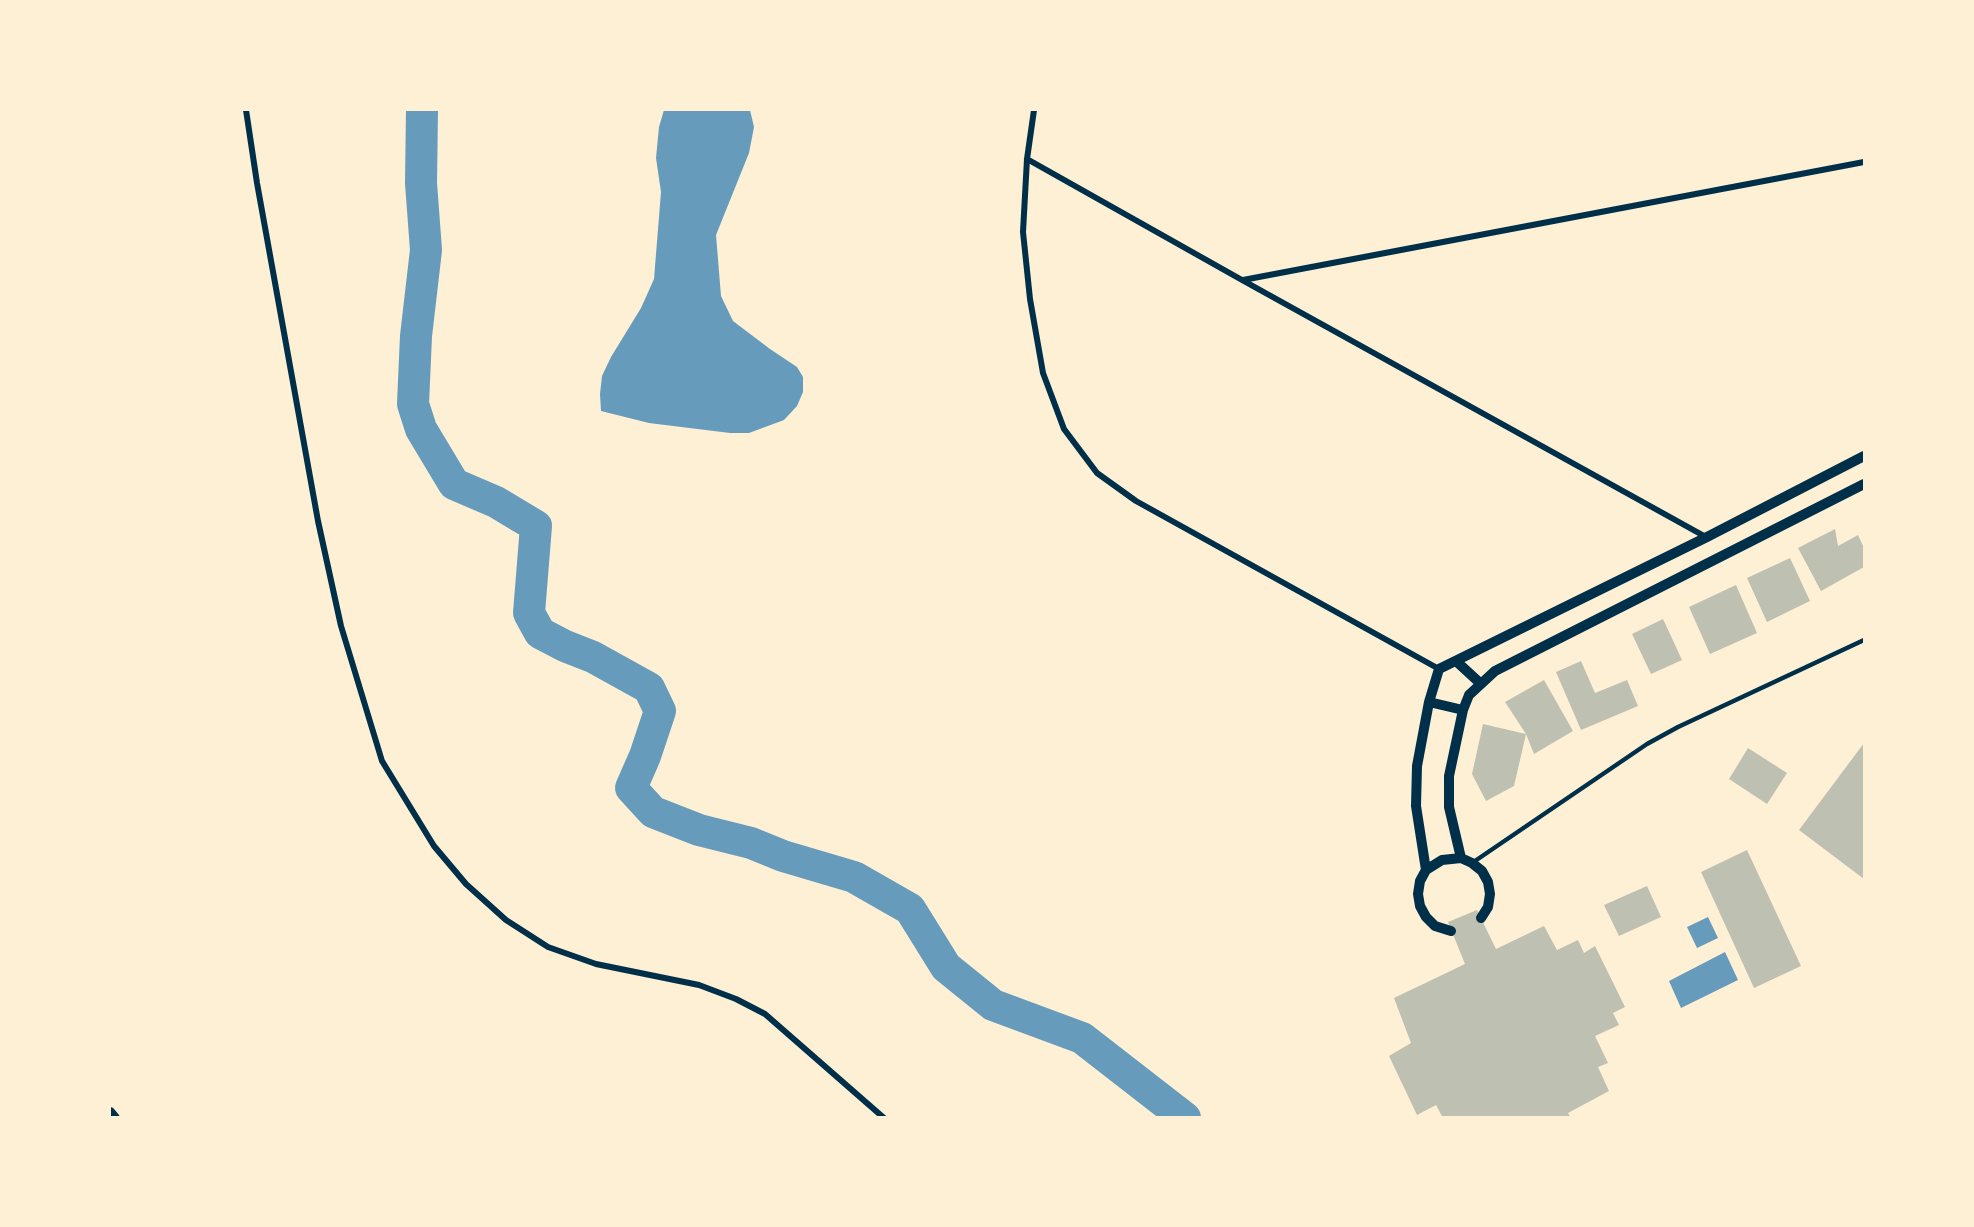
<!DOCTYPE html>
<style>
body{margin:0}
#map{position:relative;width:1974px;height:1227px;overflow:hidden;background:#fdf0d5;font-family:Jost,sans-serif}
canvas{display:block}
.frame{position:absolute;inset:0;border:111px solid #fdf0d5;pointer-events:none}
</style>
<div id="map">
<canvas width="1974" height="1227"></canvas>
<div class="frame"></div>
</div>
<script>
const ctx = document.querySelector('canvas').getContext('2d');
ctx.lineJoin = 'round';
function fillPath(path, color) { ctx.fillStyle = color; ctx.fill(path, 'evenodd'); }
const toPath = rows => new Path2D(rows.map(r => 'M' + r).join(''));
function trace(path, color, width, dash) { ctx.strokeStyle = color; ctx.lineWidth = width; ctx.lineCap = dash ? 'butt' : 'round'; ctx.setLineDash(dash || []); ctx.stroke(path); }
fillPath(toPath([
 [664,110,750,110,754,127,749,153,716,235,721,296,733,321,770,349,797,367,803,377,803,392,797,406,784,420,749,433,730,433,649,423,601,411,600,394,602,376,611,357,641,308,654,279,661,192,656,158,659,127],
 [1708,917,1718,938,1697,948,1687,927],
 [1725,952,1738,980,1681,1008,1669,981]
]), '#669bbc');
trace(toPath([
 [422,110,421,183,426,250,416,336,413,404,421,429,454,484,496,502,536,526,529,613,540,633,565,646,593,657,649,688,660,711,645,756,631,788,653,812,699,830,751,843,783,856,854,877,910,909,946,967,993,1005,1082,1038,1185,1118]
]), '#669bbc', 32);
fillPath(toPath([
 [1835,529,1838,546,1858,535,1864,548,1864,567,1821,591,1798,548],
 [1790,558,1810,601,1767,622,1747,578],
 [1736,585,1757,633,1710,654,1689,607],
 [1663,619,1682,660,1651,674,1632,634],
 [1581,661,1595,693,1627,680,1638,706,1581,730,1556,672],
 [1544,680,1573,731,1534,754,1526,734,1505,702],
 [1483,724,1526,734,1514,786,1486,801,1472,774],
 [1864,743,1864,879,1799,830],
 [1748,748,1787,773,1767,804,1729,779],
 [1747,850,1801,966,1754,988,1701,872],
 [1647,886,1661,917,1619,936,1604,905],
 [1477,910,1496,949,1544,926,1557,950,1578,940,1584,953,1595,946,1625,1007,1613,1013,1619,1025,1595,1036,1608,1063,1598,1067,1609,1091,1568,1113,1571,1118,1443,1118,1436,1105,1417,1115,1389,1056,1411,1043,1394,998,1465,964,1448,922]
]), '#bec0b2');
trace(toPath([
 [1472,863,1647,744,1678,727,1864,640]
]), '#003049', 4.5);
trace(toPath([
 [246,110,257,183,318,521,341,626,382,761,434,846,466,884,506,920,548,947,596,964,699,985,736,999,765,1014,884,1118],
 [1034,110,1027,159,1023,232,1030,299,1043,373,1064,429,1097,473,1136,501,1439,669],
 [1027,159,1242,280,1706,537],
 [1243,280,1864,162]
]), '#003049', 6);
trace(toPath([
 [1456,661,1481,684],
 [1429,702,1463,710],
 [1461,858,1449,807,1449,776,1463,710,1469,695,1495,671,1864,484],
 [1426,870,1416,806,1417,766,1429,702,1439,669,1707,537,1864,456],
 [1451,931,1435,926,1426,917,1420,906,1418,894,1420,881,1426,870,1442,860,1461,858,1472,863,1482,871,1488,882,1490,894,1488,907,1481,918],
 [110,1112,115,1118]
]), '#003049', 10);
</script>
